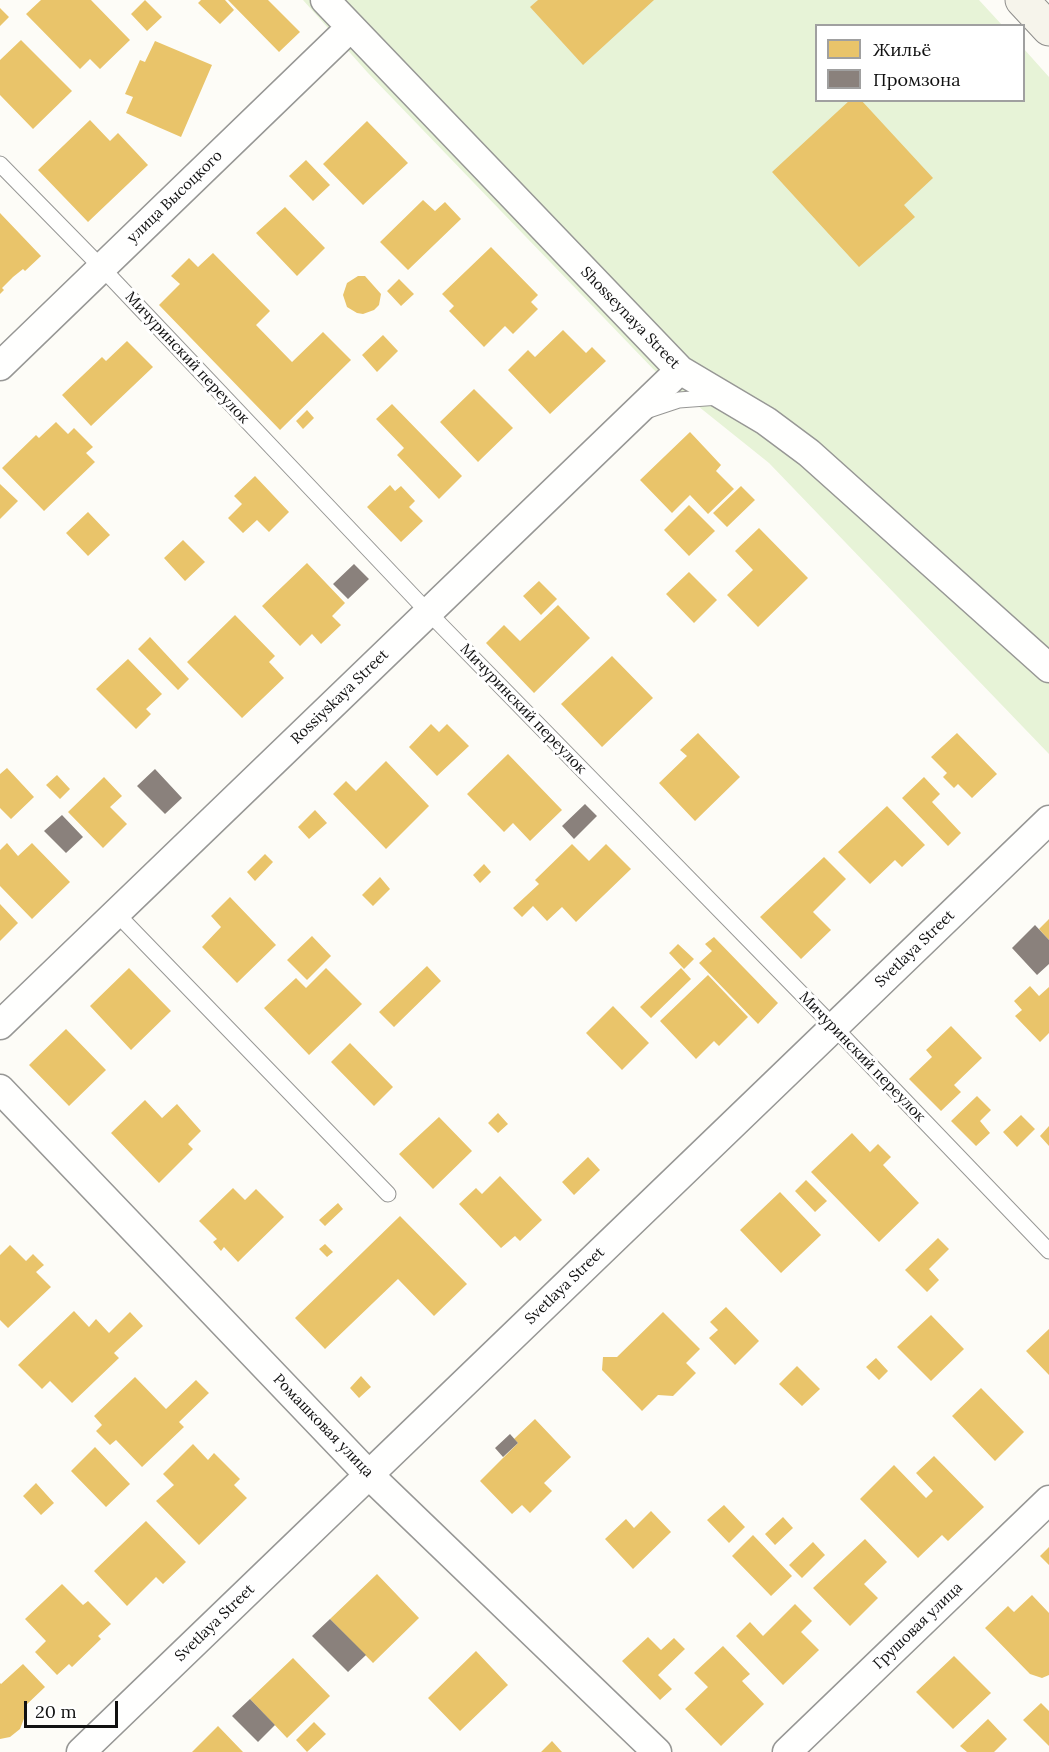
<!DOCTYPE html>
<meta charset="utf-8">
<style>
body{margin:0}
#map{position:relative;width:1049px;height:1752px;overflow:hidden;background:#fdfcf7;font-family:Lora,serif}
canvas{display:block}
.legend{position:absolute;left:815px;top:24px;width:210px;height:78px;box-sizing:border-box;background:#fff;border:2px solid #a0a0a0;margin:0;padding:8px 10px;list-style:none;font-size:18px;color:#111}
.legend li{display:flex;align-items:center;gap:12px;height:30px}
.legend b{width:30px;border:2px solid #a0a0a0}
.scale{position:absolute;left:24px;top:1701px;width:94px;height:27px;box-sizing:border-box;border:3px solid #111;border-top:0;padding-left:8px;font-size:18px;line-height:21px;white-space:nowrap;color:#111;-webkit-text-stroke:4px #fff;paint-order:stroke}
</style>
<div id="map">
<canvas width="1049" height="1752"></canvas>
<ul class="legend">
<li><b style="height:16px;background:#e9c46a"></b>Жильё</li>
<li><b style="height:16px;background:#8a817c"></b>Промзона</li>
</ul>
<div class="scale">20 m</div>
</div>
<script>
const ctx = document.querySelector('canvas').getContext('2d');
ctx.lineJoin = 'round';
function fillPath(path, color) { ctx.fillStyle = color; ctx.fill(path, 'evenodd'); }
const toPath = rows => new Path2D(rows.map(r => 'M' + r).join(''));
function trace(path, color, width, dash) { ctx.strokeStyle = color; ctx.lineWidth = width; ctx.lineCap = dash ? 'butt' : 'round'; ctx.setLineDash(dash || []); ctx.stroke(path); }
function write(font, color, halo, rows, align = 'center') {
  ctx.font = font + ' Lora,serif'; ctx.lineWidth = 6; ctx.setLineDash([]); ctx.textBaseline = 'middle'; ctx.strokeStyle = halo; ctx.fillStyle = color; for (const [text, x, y, turn = 0] of rows) {
    ctx.save(); ctx.translate(x, y); ctx.rotate((+turn || 0) * Math.PI / 180); ctx.textAlign = isNaN(turn) ? turn : align; if (halo) ctx.strokeText(text, 0, 0); ctx.fillText(text, 0, 0); ctx.restore();
  }
}
fillPath(toPath([
 [303,0,979,0,1002,25,816,26,816,100,1024,100,1024,49,1049,77,1049,754,769,463,658,374,368,73]
]), '#e7f3d7');
fillPath(toPath([
 [41,0,91,0,130,40,100,69,90,59,80,69,26,14],
 [145,0,162,17,147,31,131,14],
 [201,0,225,0,234,10,220,24,198,3],
 [228,0,268,0,300,32,279,52],
 [538,0,654,0,583,65,530,7],
 [0,8,9,17,0,26],
 [21,40,72,91,33,129,0,95,0,60],
 [155,41,212,65,181,137,126,113,133,97,125,94,140,60,145,62],
 [850,100,861,100,933,178,904,205,915,217,859,267,772,172],
 [90,120,110,141,118,133,148,165,88,222,38,170],
 [367,121,408,163,363,205,323,164],
 [306,160,330,185,313,201,289,176],
 [423,200,435,211,445,202,461,219,408,270,380,242],
 [285,207,325,248,297,276,256,233],
 [0,213,41,256,25,271,23,269,13,277,2,288,4,290,0,294],
 [491,247,538,295,531,302,538,309,513,334,505,326,484,347,449,311,454,306,442,294],
 [213,253,270,311,256,325,292,362,323,332,351,360,280,430,159,305,180,284,171,276,189,258,198,267],
 [358,276,365,276,381,294,379,305,374,310,363,314,357,313,347,307,343,295,347,283],
 [399,279,414,294,401,306,387,291],
 [563,330,586,353,592,347,606,361,550,414,508,370,528,350,535,357],
 [383,335,398,351,377,372,362,355],
 [127,341,153,367,91,426,62,395,102,357,106,361],
 [474,389,513,428,478,462,440,422],
 [392,404,462,476,439,499,397,455,404,448,376,419],
 [307,410,314,418,303,429,296,421],
 [56,422,68,434,74,428,93,447,86,453,95,462,44,511,2,468,36,435,39,438],
 [690,432,721,465,716,471,734,489,708,514,690,495,672,513,640,480],
 [255,476,289,512,269,532,257,520,243,533,228,518,242,504,234,496],
 [0,484,18,501,0,519],
 [390,485,395,491,401,486,415,501,409,507,423,521,401,542,367,507],
 [741,486,755,500,727,527,713,513],
 [689,505,715,531,689,556,664,530],
 [88,512,110,535,88,556,66,533],
 [759,528,808,578,758,627,727,595,753,570,735,551],
 [183,540,205,562,185,581,164,558],
 [307,563,345,603,332,616,341,625,321,644,312,634,300,646,262,606],
 [689,572,717,600,694,623,666,594],
 [539,581,557,599,541,615,523,596],
 [558,605,590,638,534,693,486,643,504,625,520,641],
 [235,615,275,656,269,662,284,678,242,718,187,662],
 [150,637,189,679,178,690,138,649],
 [612,656,653,698,602,747,561,704],
 [128,659,162,694,146,709,151,714,136,729,96,689],
 [431,724,439,732,447,724,469,746,437,776,409,747],
 [698,733,740,777,695,821,659,783,687,756,680,750],
 [957,733,997,774,972,798,958,784,954,788,943,777,947,773,931,757],
 [508,754,562,810,530,841,513,823,504,832,467,794],
 [386,761,429,806,386,849,333,794,346,781,356,791],
 [7,768,34,797,11,819,0,808,0,774],
 [57,775,70,789,60,799,46,785],
 [104,777,122,796,110,807,127,824,103,848,68,812],
 [924,777,940,794,932,802,961,833,948,846,902,798],
 [887,806,925,845,902,867,895,860,870,884,838,852],
 [315,810,327,823,309,839,298,827],
 [7,843,18,856,32,843,70,882,32,919,0,886,0,850],
 [572,844,589,861,606,844,631,869,576,922,562,907,547,921,533,906,522,917,513,908,539,884,535,880],
 [265,854,273,862,255,881,247,872],
 [824,857,846,879,813,912,831,930,801,959,760,917],
 [484,864,491,872,480,883,473,875],
 [380,877,390,889,373,906,362,895],
 [230,897,276,945,237,983,202,947,221,927,211,916],
 [0,904,18,923,0,941],
 [1049,919,1049,940,1039,929],
 [312,936,331,956,307,980,287,960],
 [714,937,778,1003,758,1024,699,963,712,951,705,944],
 [678,944,694,959,684,969,669,953],
 [427,966,441,981,394,1027,379,1012],
 [129,968,171,1011,131,1050,90,1006],
 [326,968,362,1004,309,1055,264,1008,296,978,306,988],
 [681,968,691,979,651,1018,640,1007],
 [708,975,748,1017,719,1046,714,1041,696,1059,660,1021],
 [1030,986,1039,996,1049,987,1049,1033,1040,1042,1015,1016,1022,1010,1014,1001],
 [613,1006,649,1043,622,1070,586,1033],
 [951,1026,982,1058,954,1085,961,1092,941,1111,909,1079,932,1057,926,1050],
 [66,1029,106,1070,69,1106,29,1065],
 [350,1043,393,1087,374,1106,331,1062],
 [977,1096,991,1110,980,1121,990,1133,976,1146,951,1121],
 [145,1100,162,1118,177,1104,201,1131,188,1144,193,1149,159,1183,111,1133],
 [498,1113,508,1124,498,1133,488,1123],
 [1021,1115,1035,1129,1017,1147,1003,1132],
 [439,1117,472,1151,433,1189,399,1154],
 [1049,1126,1049,1146,1040,1136],
 [852,1133,870,1152,878,1144,891,1157,883,1165,919,1203,879,1242,811,1172],
 [588,1157,600,1170,574,1195,562,1182],
 [500,1176,542,1220,520,1241,515,1236,501,1248,459,1204,476,1188,482,1194],
 [806,1180,827,1201,815,1212,795,1191],
 [233,1188,245,1200,256,1189,284,1217,238,1262,224,1247,221,1251,213,1242,217,1239,199,1221],
 [780,1192,821,1235,781,1273,740,1230],
 [338,1203,343,1209,325,1226,319,1220],
 [400,1216,467,1284,434,1316,398,1279,325,1349,295,1318],
 [938,1238,949,1249,929,1269,939,1280,927,1292,905,1270],
 [325,1244,333,1252,327,1257,319,1249],
 [10,1245,26,1261,33,1254,44,1265,36,1272,51,1287,8,1328,0,1320,0,1255],
 [726,1307,759,1341,735,1365,709,1338,718,1330,710,1322],
 [74,1311,89,1327,96,1319,109,1333,130,1312,143,1326,114,1353,119,1358,72,1403,50,1381,42,1389,18,1365],
 [663,1312,700,1349,686,1363,696,1373,673,1396,658,1395,642,1411,602,1370,603,1357,617,1357],
 [931,1315,964,1349,931,1381,897,1347],
 [1049,1329,1049,1375,1026,1351],
 [876,1358,888,1371,879,1380,866,1367],
 [797,1366,820,1389,802,1406,779,1384],
 [361,1376,371,1387,359,1398,350,1388],
 [135,1377,166,1409,196,1380,209,1393,179,1422,184,1427,142,1467,116,1440,110,1445,96,1431,102,1425,94,1416],
 [981,1388,1024,1432,995,1461,952,1416],
 [535,1419,571,1457,544,1483,552,1491,530,1513,522,1505,512,1514,480,1481,518,1443,514,1439],
 [193,1444,208,1460,214,1453,240,1479,234,1485,247,1498,199,1545,156,1501,174,1485,163,1474],
 [95,1447,130,1484,106,1507,71,1471],
 [934,1456,984,1507,948,1541,942,1535,918,1558,860,1499,894,1465,926,1498,933,1491,916,1473],
 [36,1483,54,1503,41,1515,23,1496],
 [724,1505,745,1527,729,1543,707,1520],
 [651,1511,671,1532,633,1569,605,1539,626,1519,634,1528],
 [783,1517,793,1528,775,1545,765,1534],
 [146,1521,186,1562,163,1584,156,1577,127,1606,94,1571],
 [753,1535,792,1576,771,1596,732,1556],
 [865,1539,887,1562,864,1584,878,1598,850,1626,813,1588],
 [813,1542,825,1555,802,1578,789,1565],
 [1049,1547,1049,1565,1040,1556],
 [377,1574,419,1618,373,1663,330,1619],
 [62,1584,83,1605,88,1601,111,1624,98,1636,101,1639,72,1667,69,1664,57,1675,35,1652,46,1641,25,1619],
 [1032,1595,1049,1613,1049,1675,1042,1678,1030,1674,985,1628,1008,1606,1014,1612],
 [795,1604,812,1621,801,1632,819,1650,783,1685,736,1636,750,1622,763,1636],
 [648,1637,661,1650,674,1638,685,1649,658,1675,672,1689,660,1700,622,1661],
 [723,1646,750,1674,742,1681,764,1704,721,1746,685,1709,708,1687,694,1673],
 [476,1651,508,1685,460,1731,428,1698],
 [954,1656,991,1693,953,1729,916,1692],
 [293,1658,330,1696,287,1738,250,1699],
 [23,1664,45,1687,24,1707,25,1716,20,1729,10,1737,0,1739,0,1683,1,1684],
 [1041,1703,1049,1711,1049,1746,1023,1720],
 [988,1719,1007,1739,994,1752,967,1752,960,1746],
 [314,1722,326,1734,307,1752,296,1740],
 [218,1726,243,1752,192,1752],
 [552,1741,562,1752,541,1752]
]), '#e9c46a');
fillPath(toPath([
 [354,564,369,579,348,599,333,584],
 [155,769,182,798,165,814,137,786],
 [585,804,597,816,574,839,562,826],
 [62,815,83,837,66,853,44,831],
 [1035,925,1049,940,1049,964,1037,975,1012,948],
 [510,1434,518,1443,503,1457,495,1448],
 [330,1619,366,1655,348,1672,312,1636],
 [250,1699,275,1725,258,1742,232,1716]
]), '#8a817c');
const lane = toPath([
 [0,164,102,268,428,612,834,1027,1049,1251],
 [646,411,679,400,719,397],
 [116,913,388,1194]
]);
const street = toPath([
 [325,0,680,370,766,421,809,453,1049,668],
 [0,366,350,28],
 [0,1025,680,370],
 [0,1089,369,1475,657,1752],
 [81,1752,1049,820],
 [787,1752,1049,1500]
]);
const secondary = toPath([
 [1022,0,1049,29]
]);
trace(lane, '#979795', 17);
trace(street, '#979795', 31);
trace(secondary, '#8e8d8b', 35);
trace(lane, '#fffffe', 15);
trace(street, '#fffffe', 28);
trace(secondary, '#f6f4eb', 33);
write('15px', '#111', '#fff', [
 ["улица Высоцкого",175,197,-44],
 ["Shosseynaya Street",630,318,46],
 ["Мичуринский переулок",187,358,47],
 ["Rossiyskaya Street",340,697,-44],
 ["Мичуринский переулок",523,709,46],
 ["Svetlaya Street",915,949,-44],
 ["Мичуринский переулок",862,1057,46],
 ["Svetlaya Street",565,1286,-44],
 ["Ромашковая улица",323,1426,46],
 ["Svetlaya Street",215,1623,-44],
 ["Грушовая улица",918,1626,-44]
]);
</script>
